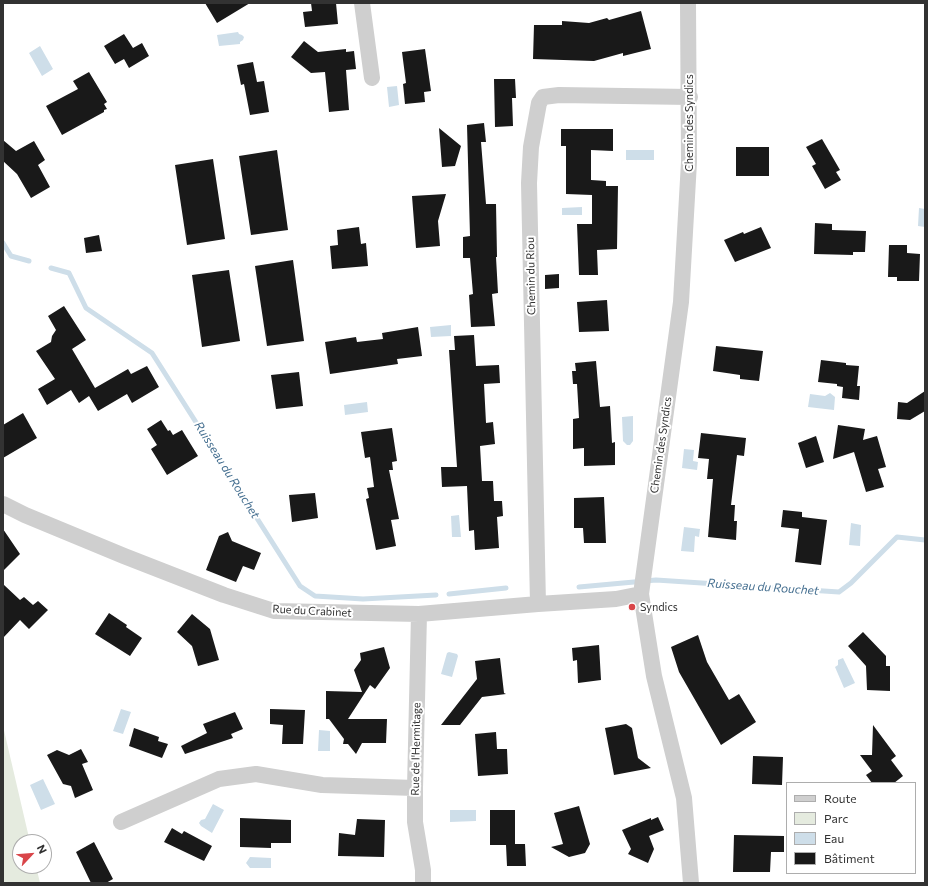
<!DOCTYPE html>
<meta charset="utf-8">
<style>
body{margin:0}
#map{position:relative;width:928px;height:886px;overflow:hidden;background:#fff;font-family:Commissioner,sans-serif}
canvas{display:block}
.frame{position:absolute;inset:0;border:4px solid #323232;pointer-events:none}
.legend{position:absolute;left:786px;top:782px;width:130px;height:92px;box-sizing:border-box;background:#fff;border:1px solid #adadad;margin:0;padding:5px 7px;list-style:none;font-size:12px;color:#323232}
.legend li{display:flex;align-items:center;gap:8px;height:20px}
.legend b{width:20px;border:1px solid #adadad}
.north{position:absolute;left:12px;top:834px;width:40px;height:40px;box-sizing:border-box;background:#fff;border:1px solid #adadad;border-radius:50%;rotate:64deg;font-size:11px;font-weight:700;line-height:16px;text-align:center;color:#323232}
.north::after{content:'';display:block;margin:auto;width:14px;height:18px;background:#d94549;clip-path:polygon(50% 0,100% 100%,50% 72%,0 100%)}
</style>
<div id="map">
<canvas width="928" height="886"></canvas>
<div class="frame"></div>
<ul class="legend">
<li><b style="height:5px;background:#cfcfcf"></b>Route</li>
<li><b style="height:11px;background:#e5ebdf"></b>Parc</li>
<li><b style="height:11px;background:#cedee9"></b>Eau</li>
<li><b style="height:11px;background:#191919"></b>Bâtiment</li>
</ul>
<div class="north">N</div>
</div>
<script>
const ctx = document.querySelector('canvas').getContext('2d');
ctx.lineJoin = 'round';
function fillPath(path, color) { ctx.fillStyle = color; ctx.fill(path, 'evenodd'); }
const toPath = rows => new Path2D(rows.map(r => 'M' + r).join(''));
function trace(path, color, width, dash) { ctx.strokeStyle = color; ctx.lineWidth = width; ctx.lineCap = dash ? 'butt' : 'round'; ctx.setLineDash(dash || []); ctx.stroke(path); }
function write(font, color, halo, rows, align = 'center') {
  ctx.font = font + ' Commissioner,sans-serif'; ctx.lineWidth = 4; ctx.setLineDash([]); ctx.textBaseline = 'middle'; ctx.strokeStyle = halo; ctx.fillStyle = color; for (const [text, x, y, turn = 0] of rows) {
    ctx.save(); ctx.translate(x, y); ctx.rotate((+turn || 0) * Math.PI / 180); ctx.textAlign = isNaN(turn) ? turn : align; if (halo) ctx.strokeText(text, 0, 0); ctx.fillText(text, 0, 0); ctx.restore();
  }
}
fillPath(toPath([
 [3,726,30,842,20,842,20,866,36,866,40,883,3,883]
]), '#e5ebdf');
fillPath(toPath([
 [238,32,239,34,242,35,244,37,243,40,240,42,240,44,219,46,217,35],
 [40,46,53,69,42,76,29,53],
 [397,86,399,105,389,107,387,87],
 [626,150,654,150,654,160,626,160],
 [582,207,582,215,562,215,562,208],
 [919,208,925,209,925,227,918,226],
 [451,325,451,336,431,337,430,327],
 [830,393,835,397,834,410,808,407,810,394,825,396],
 [367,402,368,412,345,415,344,405],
 [633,416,633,441,630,445,627,445,623,441,622,417],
 [684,449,694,450,693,461,698,462,697,470,682,468],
 [459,515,461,537,452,537,451,516],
 [851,523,861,525,860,546,849,545],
 [684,527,700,529,699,537,695,536,694,552,681,551],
 [449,652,457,654,458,656,452,677,441,674,447,653],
 [843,658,855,683,844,688,835,667,838,665,838,660],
 [121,709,131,712,123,734,113,731],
 [319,730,330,731,330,751,318,751],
 [43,779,55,804,41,810,30,785],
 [213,804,224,810,212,833,201,826,199,823,201,820,205,819],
 [450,810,476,810,476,821,450,822],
 [250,857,271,858,271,868,250,868,246,863]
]), '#cedee9');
trace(toPath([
 [3,243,11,256,29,261],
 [51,268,69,273,86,308,152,353,300,586,315,596,363,599,436,595],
 [579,587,656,580,839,592,851,583,897,537,925,540],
 [449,594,506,588]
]), '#cedee9', 5);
fillPath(toPath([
 [205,3,250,3,217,23],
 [311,3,336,3,338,24,305,27,303,12,312,11],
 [641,11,651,49,623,56,623,53,594,61,533,59,534,25,562,25,562,21,589,23,607,18,609,20],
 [124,34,133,48,142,43,149,56,129,68,124,59,115,64,104,46],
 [304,41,318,52,346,49,346,52,354,51,356,69,346,70,349,110,329,112,325,72,311,73,291,57],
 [425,49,431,91,424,92,425,102,405,104,403,84,406,83,402,52],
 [253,62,257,82,264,81,269,112,250,115,244,84,241,85,237,65],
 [89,72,107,102,104,104,107,109,104,110,104,112,62,135,46,106,78,89,73,81],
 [494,79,515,79,516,98,512,98,513,126,495,127],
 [484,123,486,142,481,142,486,204,496,204,497,257,496,257,498,293,492,294,495,326,471,327,469,295,473,294,470,258,463,258,463,237,470,236,467,125],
 [439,128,461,146,455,166,442,167],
 [561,129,613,129,613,151,591,150,591,180,606,181,606,186,618,186,617,249,597,250,598,275,579,275,577,224,592,224,592,195,566,194,566,146,561,146],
 [822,139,840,170,836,172,841,180,825,189,812,166,816,164,806,147],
 [3,140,16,151,34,141,45,160,38,165,50,187,31,198,17,174,3,161],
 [736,147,769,147,769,176,736,176],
 [277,150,288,230,251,235,239,156],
 [213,159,225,239,187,245,175,165],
 [446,194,438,221,440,246,416,248,412,196],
 [815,223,832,224,832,230,866,231,865,252,853,252,853,255,814,254],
 [359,227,361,244,366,243,368,266,332,269,330,246,338,245,337,230],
 [761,227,771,248,735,262,724,240,743,232,744,234],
 [99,235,102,251,86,253,84,238],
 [889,245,907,245,907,253,920,254,919,281,897,281,897,277,888,277],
 [293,260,304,341,267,346,255,266],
 [229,270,240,341,202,347,192,275],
 [559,274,559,288,545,289,545,275],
 [607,300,609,331,579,332,577,302],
 [64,306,86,340,72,349,95,388,128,369,131,374,147,366,159,387,132,403,127,394,98,411,89,396,79,403,71,390,47,405,38,389,55,379,36,351,51,342,52,336,56,330,48,316],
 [418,327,422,356,397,359,398,364,330,374,325,342,356,337,357,342,383,339,382,333],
 [474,335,476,366,499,365,500,383,484,384,486,423,493,422,495,444,480,446,482,481,493,481,494,501,502,501,503,516,497,517,499,548,475,550,474,530,469,531,467,486,442,487,441,467,457,467,449,350,455,350,454,336],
 [716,346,763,351,759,381,740,379,740,375,713,371],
 [821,360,846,363,846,365,859,366,857,386,860,386,859,400,842,398,843,387,837,386,837,384,818,382],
 [596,361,600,407,610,406,612,443,615,442,615,465,584,466,584,448,573,449,573,419,579,418,577,384,573,384,572,371,576,371,575,363],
 [299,372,303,406,276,409,271,375],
 [925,391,925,411,910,420,897,419,898,402,907,403],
 [23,413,37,438,3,458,3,425],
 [161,420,168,431,170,430,173,435,182,430,198,456,167,475,151,449,157,445,147,429],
 [838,425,865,429,863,440,877,436,886,467,878,469,884,487,866,492,854,452,833,459],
 [392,428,397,461,392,462,393,470,389,470,399,519,391,520,396,546,376,550,366,499,369,498,367,488,374,487,370,457,365,458,361,432],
 [701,433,746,438,744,456,737,455,731,505,735,505,734,521,737,521,736,540,708,537,713,479,707,479,709,459,698,458],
 [816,436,824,462,806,468,798,443],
 [315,493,318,518,292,522,289,495],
 [604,497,606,543,584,543,583,528,574,528,574,498],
 [783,510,802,512,802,517,827,520,821,565,795,562,799,529,781,527],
 [3,529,20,554,3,571],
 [228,532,232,541,261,553,254,570,243,566,236,582,206,570,219,536],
 [3,584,20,600,24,597,33,605,38,601,48,610,29,629,20,620,3,638],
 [109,613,127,625,126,627,142,638,130,656,95,634],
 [192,614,210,629,219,660,198,666,192,646,177,632],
 [863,632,886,656,886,666,890,666,890,691,867,690,866,666,848,646],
 [698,635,707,662,729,700,739,694,756,722,721,745,679,672,671,647],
 [599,645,601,680,578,683,577,660,573,661,572,648],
 [384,647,390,668,375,689,370,685,348,719,387,719,386,743,362,743,356,754,348,744,343,744,344,739,329,719,326,719,326,691,362,692,354,670,361,660,360,653],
 [500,658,504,693,506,694,482,697,460,725,441,725,477,679,475,661],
 [270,709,305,710,303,744,282,744,283,725,270,724],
 [235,712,243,729,231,734,233,738,185,754,181,746,207,733,203,724],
 [626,724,632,728,638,758,651,768,614,775,605,728],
 [873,725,896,756,891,760,903,776,894,783,872,783,866,775,872,771,860,755,872,755],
 [134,728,159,737,158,741,168,744,162,758,129,746],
 [496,732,497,749,507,749,508,774,478,776,475,734],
 [81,749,88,762,82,764,93,790,75,798,71,786,63,784,47,755,57,750,69,755],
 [753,756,783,757,782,785,752,784],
 [579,806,590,844,585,853,569,857,551,847,563,844,554,813],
 [490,810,515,810,515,844,525,844,526,866,507,866,506,845,490,845],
 [658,817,664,830,649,836,654,849,648,863,628,854,631,849,622,830,651,818,651,820],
 [240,818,291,820,291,843,271,843,271,848,240,847],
 [357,819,385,820,384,857,338,856,339,833,355,835],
 [172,828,182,834,184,831,212,846,204,861,164,842],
 [734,835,784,836,784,852,771,852,770,872,733,872],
 [94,842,113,879,106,883,91,883,76,852]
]), '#191919');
trace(toPath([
 [362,3,372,78],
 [688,3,689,162,681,302,641,594,654,676,684,798,691,883],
 [3,504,25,515,124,556,224,595,274,611,419,614,538,604,616,599,641,594],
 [538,604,529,183,531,147,539,103,543,97,559,95,690,97],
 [419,614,415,788,415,822,423,870,423,883],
 [121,822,219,779,256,774,322,785,415,788]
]), '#cfcfcf', 16);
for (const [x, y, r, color] of [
 [632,607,4,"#d94549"]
]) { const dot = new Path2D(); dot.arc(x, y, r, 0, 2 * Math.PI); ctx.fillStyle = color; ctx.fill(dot); trace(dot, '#fff', 1.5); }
write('11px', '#323232', '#fff', [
 ["Chemin des Syndics",689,123,-90],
 ["Chemin du Riou",531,276,-91],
 ["Chemin des Syndics",661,445,-82],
 ["Rue du Crabinet",312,611,3],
 ["Rue de l'Hermitage",416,749,-89]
]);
write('11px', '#323232', '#fff', [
 ["Syndics",640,607]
], 'left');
write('italic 12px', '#456f90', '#fff', [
 ["Ruisseau du Rouchet",227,470,58],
 ["Ruisseau du Rouchet",763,587,4]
]);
</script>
